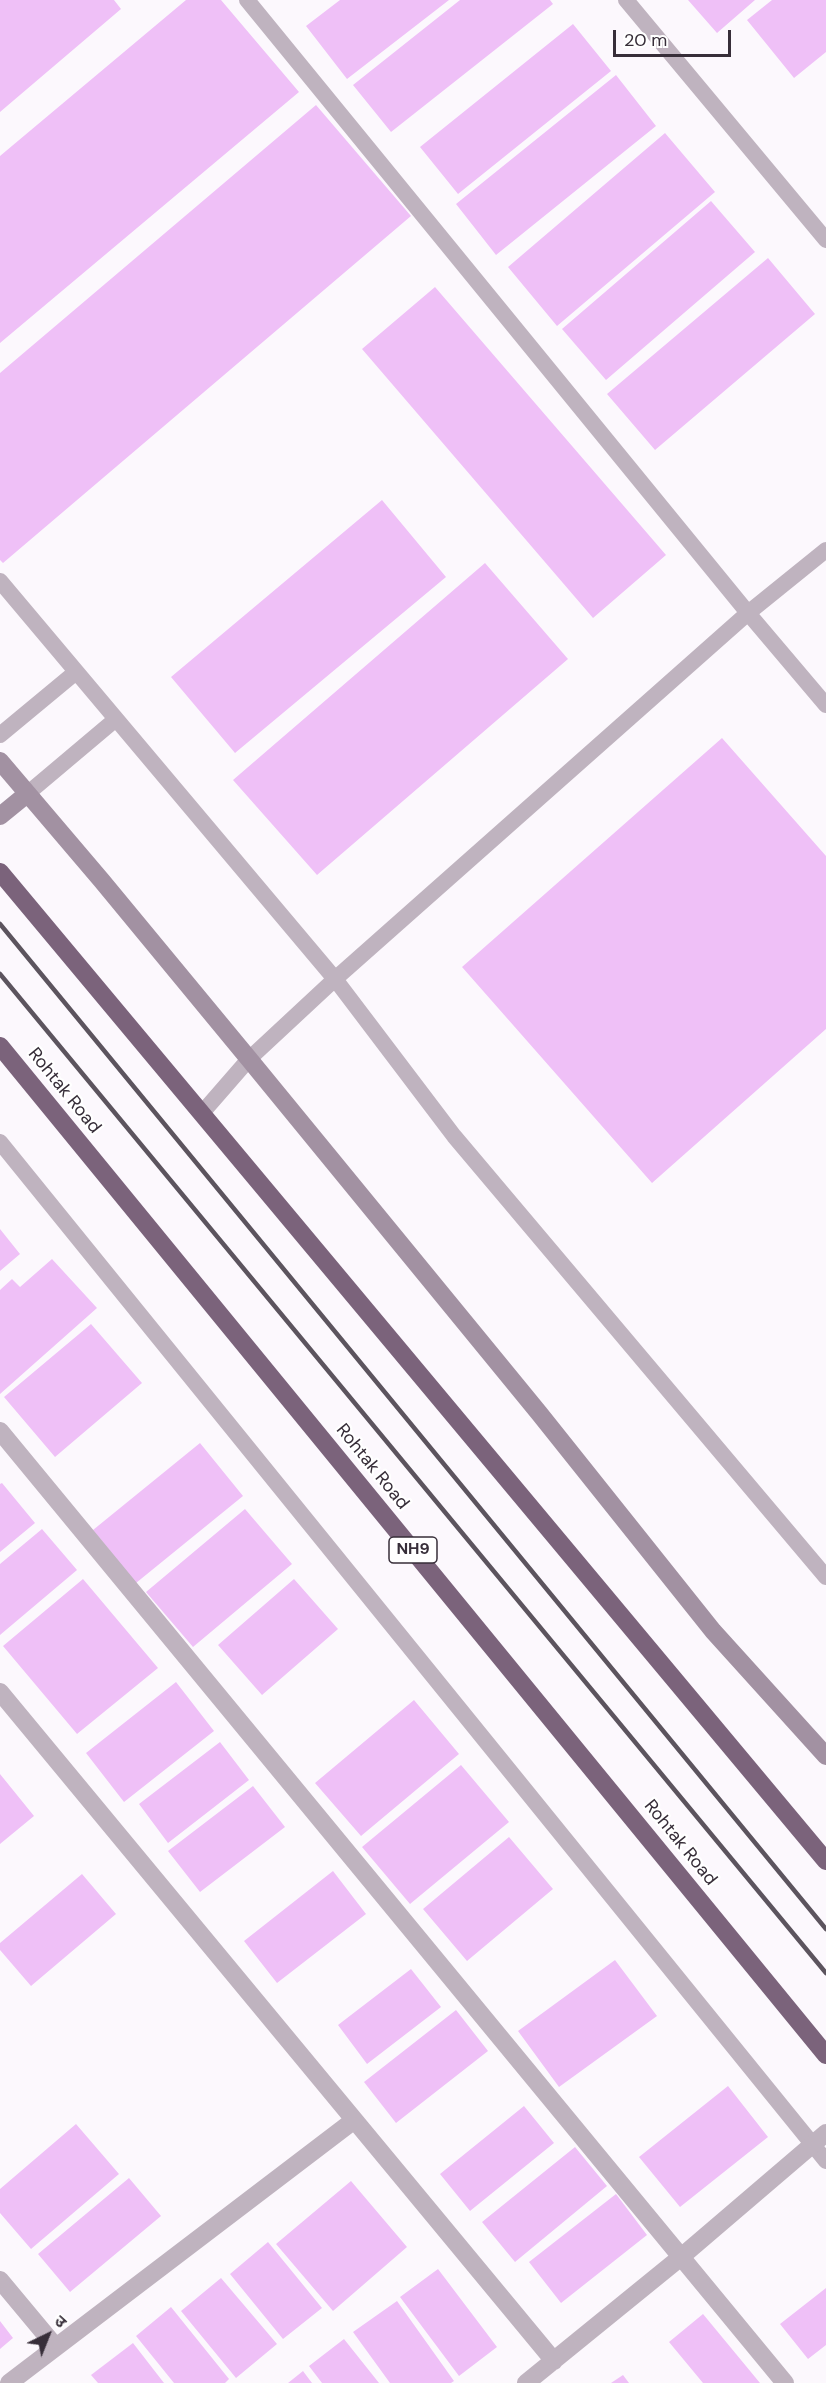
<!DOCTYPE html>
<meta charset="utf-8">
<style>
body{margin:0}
#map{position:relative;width:826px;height:2383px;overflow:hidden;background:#fcf8fd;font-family:"DM Sans","Noto Sans Devanagari",sans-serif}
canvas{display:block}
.north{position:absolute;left:18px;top:2305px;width:60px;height:60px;-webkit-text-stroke:4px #fff;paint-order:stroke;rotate:43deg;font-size:16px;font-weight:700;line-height:24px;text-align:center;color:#372e39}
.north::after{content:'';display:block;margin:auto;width:21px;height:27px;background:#372e39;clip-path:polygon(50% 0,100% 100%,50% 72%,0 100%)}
.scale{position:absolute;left:613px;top:30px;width:118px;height:27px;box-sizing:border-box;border:3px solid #372e39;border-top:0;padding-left:8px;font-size:18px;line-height:21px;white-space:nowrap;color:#372e39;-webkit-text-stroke:4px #fff;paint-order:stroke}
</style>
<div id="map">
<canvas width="826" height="2383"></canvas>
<div class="north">उ</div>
<div class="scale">20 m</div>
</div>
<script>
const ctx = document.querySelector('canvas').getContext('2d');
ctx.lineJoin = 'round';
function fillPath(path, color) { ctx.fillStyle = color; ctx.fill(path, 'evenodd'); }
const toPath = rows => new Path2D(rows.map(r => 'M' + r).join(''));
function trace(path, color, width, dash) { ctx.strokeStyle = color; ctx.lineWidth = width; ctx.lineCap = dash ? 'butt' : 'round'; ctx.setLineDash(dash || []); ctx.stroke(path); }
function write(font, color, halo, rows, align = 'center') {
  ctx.font = font + ' "DM Sans",sans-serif'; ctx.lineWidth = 4.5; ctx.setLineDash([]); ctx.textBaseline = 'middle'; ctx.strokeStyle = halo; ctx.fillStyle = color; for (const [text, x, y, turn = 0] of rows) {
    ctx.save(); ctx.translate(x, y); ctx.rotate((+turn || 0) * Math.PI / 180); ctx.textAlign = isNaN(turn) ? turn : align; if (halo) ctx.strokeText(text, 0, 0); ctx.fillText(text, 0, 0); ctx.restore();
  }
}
fillPath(toPath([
 [0,0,114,0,121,9,0,112],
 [186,0,221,0,299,92,0,343,0,156],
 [340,0,449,0,347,79,306,26],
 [460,0,550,0,553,4,391,132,353,85],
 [688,0,755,0,717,33],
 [772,0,826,0,826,52,794,78,747,20],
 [573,24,611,71,458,194,420,147],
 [616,75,656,126,496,255,456,204],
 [316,105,411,216,3,563,0,560,0,373],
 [665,133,715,192,557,326,508,267],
 [711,201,755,252,606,380,562,329],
 [768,258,815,314,655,450,607,394],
 [435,287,666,555,593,618,362,349],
 [382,500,446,577,235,753,171,677],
 [485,563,568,659,317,875,233,780],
 [722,738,826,856,826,1029,652,1183,462,967],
 [0,1229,20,1254,0,1271],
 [52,1259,97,1308,0,1394,0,1290,12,1279,20,1287],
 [91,1324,142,1383,55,1457,4,1397],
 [200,1443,243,1496,136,1583,93,1530],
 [2,1483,35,1523,0,1552,0,1484],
 [245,1509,292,1564,193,1647,146,1592],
 [42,1529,77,1570,0,1635,0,1564],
 [83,1579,158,1668,77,1734,3,1646],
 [294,1579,338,1629,262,1695,218,1645],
 [176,1682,214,1731,124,1802,86,1753],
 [414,1700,459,1754,361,1836,315,1783],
 [220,1742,249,1780,168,1843,139,1804],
 [461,1765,509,1822,410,1904,362,1847],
 [0,1774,34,1816,0,1844],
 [253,1786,285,1827,200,1892,168,1851],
 [509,1837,553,1889,467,1961,423,1909],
 [333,1871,366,1914,277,1983,244,1941],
 [82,1874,116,1914,31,1986,0,1950,0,1943],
 [615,1960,657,2016,559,2087,518,2031],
 [411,1969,441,2007,367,2064,338,2025],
 [456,2010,488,2051,396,2123,364,2082],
 [728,2086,768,2137,680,2207,639,2157],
 [524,2106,554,2143,470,2211,440,2174],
 [76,2124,119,2174,31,2249,0,2213,0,2189],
 [575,2147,607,2186,515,2262,482,2222],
 [129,2178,161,2216,70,2292,38,2254],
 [351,2181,407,2247,333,2311,276,2244],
 [616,2194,647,2235,561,2303,529,2262],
 [268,2242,322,2308,283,2339,230,2274],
 [438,2269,497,2347,459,2376,400,2297],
 [221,2278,277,2344,236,2378,181,2311],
 [826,2288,826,2345,808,2359,780,2324],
 [397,2301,454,2381,451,2383,390,2383,353,2332],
 [171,2307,229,2379,225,2383,174,2383,136,2336],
 [703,2314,760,2383,703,2383,669,2342],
 [0,2321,13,2338,0,2349],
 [344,2339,379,2383,322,2383,309,2366],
 [133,2343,164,2383,98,2383,91,2375],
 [303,2371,312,2383,288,2383],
 [623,2375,629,2383,611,2383]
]), '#efc0f7');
trace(toPath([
 [247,0,748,613,826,705],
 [626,0,826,240],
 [0,581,335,979,454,1136,826,1577],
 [0,735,76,672],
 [27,794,116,719],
 [202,1113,249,1059,335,979,748,613,826,550],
 [0,1142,826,2161]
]), '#bfb3bf', 16);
trace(toPath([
 [0,1431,785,2383],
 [0,1692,554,2361],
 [0,2280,55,2346],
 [9,2383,353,2121],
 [526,2383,681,2257,826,2133]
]), '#bfb3bf', 18);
trace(toPath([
 [0,761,102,881,249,1059,539,1413,713,1631,826,1756],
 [0,816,27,794]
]), '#a291a2', 18);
trace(toPath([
 [0,872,826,1861],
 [0,1046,826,2055]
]), '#7b637b', 18);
trace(toPath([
 [0,924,826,1929],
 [0,974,826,1973]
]), '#5c545e', 4.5);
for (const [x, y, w] of [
 [413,1550,48]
]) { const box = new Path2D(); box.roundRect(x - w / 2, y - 13, w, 26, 4.5); ctx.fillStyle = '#fff'; ctx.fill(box); trace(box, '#372e39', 1.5); }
write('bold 16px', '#372e39', null, [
 ["NH9",413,1550]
]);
write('18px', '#372e39', '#fff', [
 ["Rohtak Road",64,1091,51],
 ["Rohtak Road",372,1467,51],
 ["Rohtak Road",680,1843,51]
]);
</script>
